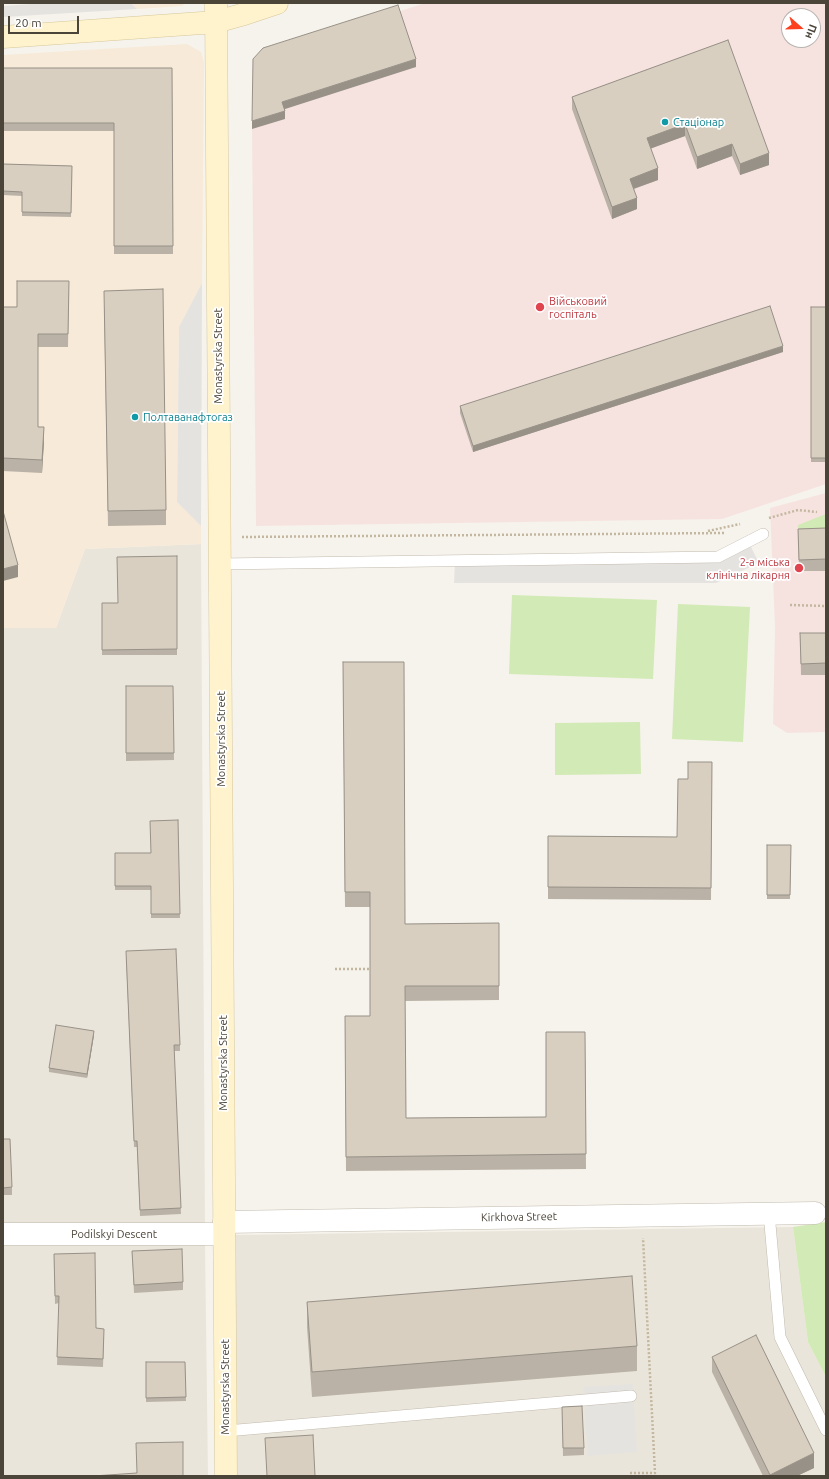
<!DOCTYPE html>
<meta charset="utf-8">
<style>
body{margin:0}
#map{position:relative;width:829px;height:1479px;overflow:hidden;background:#f6f3ec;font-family:Ubuntu,sans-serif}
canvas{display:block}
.frame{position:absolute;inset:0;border:4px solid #4b4439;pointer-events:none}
.north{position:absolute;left:781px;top:8px;width:40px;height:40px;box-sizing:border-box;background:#fff;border:1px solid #b7b4b0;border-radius:50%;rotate:110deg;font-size:11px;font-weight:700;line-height:16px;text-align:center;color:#4b4439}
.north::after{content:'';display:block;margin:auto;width:14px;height:18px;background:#fc3f1d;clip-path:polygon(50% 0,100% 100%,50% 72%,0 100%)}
.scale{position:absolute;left:8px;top:16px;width:71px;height:18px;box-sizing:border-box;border:2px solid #4b4439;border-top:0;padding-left:5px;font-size:12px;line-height:14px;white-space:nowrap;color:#4b4439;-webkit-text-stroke:3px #fff;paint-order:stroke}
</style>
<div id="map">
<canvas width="829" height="1479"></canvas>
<div class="frame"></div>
<div class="north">Пн</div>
<div class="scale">20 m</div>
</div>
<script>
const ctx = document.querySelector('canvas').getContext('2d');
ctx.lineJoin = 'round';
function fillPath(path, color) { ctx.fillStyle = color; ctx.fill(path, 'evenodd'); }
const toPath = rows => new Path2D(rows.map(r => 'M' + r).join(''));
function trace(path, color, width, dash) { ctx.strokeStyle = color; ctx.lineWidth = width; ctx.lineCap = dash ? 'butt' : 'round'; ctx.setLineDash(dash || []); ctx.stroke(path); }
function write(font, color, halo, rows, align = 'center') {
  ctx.font = font + ' Ubuntu,sans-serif'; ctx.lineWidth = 3.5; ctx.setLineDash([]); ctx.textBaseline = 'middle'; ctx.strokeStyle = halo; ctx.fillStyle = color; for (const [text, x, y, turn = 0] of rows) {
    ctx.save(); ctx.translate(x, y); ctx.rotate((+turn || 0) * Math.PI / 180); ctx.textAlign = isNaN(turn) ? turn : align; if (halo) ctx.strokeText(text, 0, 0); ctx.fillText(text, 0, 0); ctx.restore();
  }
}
fillPath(toPath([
 [201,544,205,1227,3,1226,3,628,56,628,85,549],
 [793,1227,808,1342,826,1377,826,1476,236,1476,233,1235],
 [205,1243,208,1476,3,1476,3,1244]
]), '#eae5da');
fillPath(toPath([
 [131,3,186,3,182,6,137,9],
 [187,44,201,52,204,63,202,283,179,327,177,502,201,526,201,544,85,549,56,628,3,628,3,55]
]), '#f7ead8');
fillPath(toPath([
 [425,3,826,3,826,484,722,519,256,526,252,129,253,67,263,56],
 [789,16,813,16,813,40,789,40],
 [826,493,826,732,787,733,773,724,775,627,770,508]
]), '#f6e3e0');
fillPath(toPath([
 [826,514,826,535,799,536,798,525],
 [512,595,657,600,653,679,509,674],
 [678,604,750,607,743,742,672,739],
 [640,722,641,774,555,775,555,723],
 [826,1222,826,1377,808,1342,793,1227]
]), '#d2eab5');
fillPath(toPath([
 [44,3,131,3,137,9,3,17,3,6],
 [202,283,201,526,177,502,179,327],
 [748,541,759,563,716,583,454,583,455,560,718,557],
 [633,1384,637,1452,588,1456,583,1387]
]), '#e5e3e0');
const lane = toPath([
 [219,564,718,557,763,534],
 [769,1213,780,1337,826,1430],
 [226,1431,631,1396]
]);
const street = toPath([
 [224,1222,815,1213],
 [3,1234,224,1234]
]);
const secondary = toPath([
 [216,3,226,1476],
 [3,37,216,22,241,15,277,3]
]);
trace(lane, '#c2bbae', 12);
trace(street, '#c2bbae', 23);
trace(secondary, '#d6c79b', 23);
trace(toPath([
 [769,518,798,510,817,512],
 [708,531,740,524],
 [242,537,725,533],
 [790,605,826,606],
 [335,969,370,969],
 [630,1473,655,1473,643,1238]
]), '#c4b79f', 2.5, [2, 2]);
trace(lane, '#fff', 11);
trace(street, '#fff', 22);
trace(secondary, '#fff3cd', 22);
fillPath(toPath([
 [728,40,769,165,740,175,732,156,697,169,685,136,651,148,658,180,634,189,637,209,612,219,572,109,572,97],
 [3,68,172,68,173,254,114,254,114,131,3,131],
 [3,164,72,166,71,217,22,216,22,196,3,195],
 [69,281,68,347,38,347,38,427,44,441,42,473,3,471,3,307,17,307],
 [104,306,166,510,166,525,108,526],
 [811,307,826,307,826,462,811,462],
 [783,352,473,452,460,413,460,406],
 [826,528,826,571,799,571,798,529],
 [177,556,177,655,102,655,102,603,118,603],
 [800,633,826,633,826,675,801,675],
 [343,662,405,924,499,923,499,1000,405,1001,406,1118,546,1117,585,1032,586,1169,346,1171,345,1016,370,1016,370,907,345,907],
 [126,686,173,686,174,760,126,761],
 [712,762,711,900,548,899,548,836,677,837,688,779],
 [178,820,180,918,151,918,151,890,115,890,115,853,151,853],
 [767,845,791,845,790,899,767,899],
 [126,957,180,1045,180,1051,174,1051,181,1214,140,1216,137,1147,134,1147],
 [94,1035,87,1078,49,1072,49,1068],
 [3,1139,12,1187,12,1195,3,1195],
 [132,1251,183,1282,183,1290,134,1293],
 [54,1254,96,1328,104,1337,103,1367,57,1365,59,1303,55,1304],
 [307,1302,637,1346,637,1371,312,1397,307,1327],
 [712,1357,814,1468,797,1476,763,1476,712,1372],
 [146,1362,185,1362,186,1401,146,1402],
 [562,1407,584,1448,584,1455,563,1456]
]), '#bab2a6');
fillPath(toPath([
 [416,59,416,67,282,110,282,102],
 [285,111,285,119,252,129,252,121],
 [685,124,685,136,647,150,647,138],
 [732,144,732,156,697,169,697,157],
 [769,153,769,165,740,175,740,164],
 [658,168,658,180,630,190,630,179],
 [637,198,637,209,612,219,612,207],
 [783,346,783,352,473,452,473,446],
 [44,427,44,441,42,473,42,460],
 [18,565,18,577,3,581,3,569],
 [94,1031,94,1035,87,1078,87,1074],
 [814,1453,814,1468,797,1476,770,1476,770,1475]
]), '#979187');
const building = toPath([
 [398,5,416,59,282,102,285,111,252,121,253,59,263,48,398,5],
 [728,40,769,153,740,164,732,144,697,157,685,124,647,138,658,168,630,179,637,198,612,207,572,97,728,40],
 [3,68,172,68,173,246,114,246,114,123,3,123,3,68],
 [3,164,72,166,71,213,22,212,22,192,3,191,3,164],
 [17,281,69,281,68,334,38,334,38,427,44,427,42,460,3,458,3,307,17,307,17,281],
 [163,289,166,510,108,511,104,291,163,289],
 [770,306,783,346,473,446,460,406,770,306],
 [811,307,826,307,826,458,811,458,811,307],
 [3,511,18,565,3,569,3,511],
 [826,528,826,559,799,560,798,529,826,528],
 [177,556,177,649,102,650,102,603,118,603,117,557,177,556],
 [800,633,826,633,826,663,801,664,800,633],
 [343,662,404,662,405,924,499,923,499,986,405,986,406,1118,546,1117,546,1032,585,1032,586,1154,346,1157,345,1016,370,1016,370,892,345,892,343,662],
 [126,686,173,686,174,753,126,753,126,686],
 [688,762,712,762,711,888,548,887,548,836,677,837,678,779,688,779,688,762],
 [178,820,180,914,151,914,151,886,115,886,115,853,151,853,150,821,178,820],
 [767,845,791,845,790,895,767,895,767,845],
 [176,949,180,1045,174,1045,181,1208,140,1210,137,1141,134,1141,126,951,176,949],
 [56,1025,94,1031,87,1074,49,1068,56,1025],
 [3,1139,10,1139,12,1187,3,1188,3,1139],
 [182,1249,183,1282,134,1285,132,1251,182,1249],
 [95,1253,96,1328,104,1329,103,1359,57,1357,59,1296,55,1296,54,1254,95,1253],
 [632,1276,637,1346,312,1372,307,1302,632,1276],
 [756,1335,814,1453,770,1475,712,1357,756,1335],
 [146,1362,185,1362,186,1397,146,1398,146,1362],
 [582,1406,584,1448,563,1448,562,1407,582,1406],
 [313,1435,315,1476,267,1476,265,1438,313,1435],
 [183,1442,183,1476,93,1476,137,1473,136,1443,183,1442]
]);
fillPath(building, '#d8cfc1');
trace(building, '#979187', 1);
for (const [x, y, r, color] of [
 [665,122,4,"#0f9aa8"],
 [540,307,5,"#e0444e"],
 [135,417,4,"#0f9aa8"],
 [799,568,5,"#e0444e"]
]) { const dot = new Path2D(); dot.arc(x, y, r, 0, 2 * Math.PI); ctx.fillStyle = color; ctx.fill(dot); trace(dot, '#fff', 1.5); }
write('11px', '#0d838f', '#fff', [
 ["Стаціонар",673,122],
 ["Полтаванафтогаз",143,417]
], 'left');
write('11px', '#be3a42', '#fff', [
 ["Військовий",549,301],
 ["госпіталь",549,314],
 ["2-а міська",790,562,"right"],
 ["клінічна лікарня",790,575,"right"]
], 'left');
write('11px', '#4b4439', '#fff', [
 ["Monastyrska Street",218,356,-90],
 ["Monastyrska Street",221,739,-90],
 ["Monastyrska Street",223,1063,-90],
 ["Kirkhova Street",519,1217,-1],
 ["Podilskyi Descent",114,1234],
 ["Monastyrska Street",225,1387,-90]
]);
</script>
